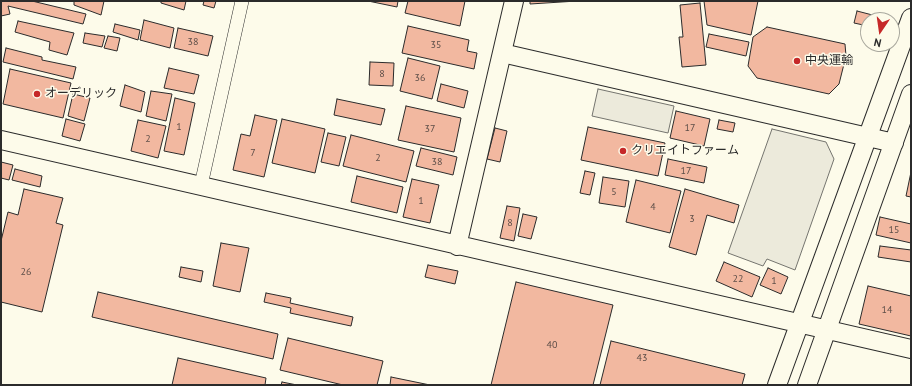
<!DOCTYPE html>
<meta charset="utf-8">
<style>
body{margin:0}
#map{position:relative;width:912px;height:386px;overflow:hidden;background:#fdfbea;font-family:"PT Sans",sans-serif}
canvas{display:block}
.frame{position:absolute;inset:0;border:2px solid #2b2b2b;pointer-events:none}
.north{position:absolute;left:860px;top:12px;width:40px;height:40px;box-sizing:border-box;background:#fdfbea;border:1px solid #a9a89e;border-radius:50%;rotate:193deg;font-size:11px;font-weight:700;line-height:16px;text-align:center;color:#2b2b2b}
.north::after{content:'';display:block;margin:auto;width:14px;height:18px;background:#c62828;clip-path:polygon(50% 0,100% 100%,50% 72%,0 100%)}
</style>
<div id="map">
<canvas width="912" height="386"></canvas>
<div class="frame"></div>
<div class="north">N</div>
</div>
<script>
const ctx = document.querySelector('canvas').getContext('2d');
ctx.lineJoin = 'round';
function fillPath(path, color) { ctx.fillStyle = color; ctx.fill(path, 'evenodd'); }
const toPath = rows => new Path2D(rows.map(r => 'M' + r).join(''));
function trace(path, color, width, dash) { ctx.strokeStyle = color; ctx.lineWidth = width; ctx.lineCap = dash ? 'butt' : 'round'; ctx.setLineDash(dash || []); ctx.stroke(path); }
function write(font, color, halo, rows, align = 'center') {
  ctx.font = font + ' "PT Sans","Noto Sans JP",sans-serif'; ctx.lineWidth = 3; ctx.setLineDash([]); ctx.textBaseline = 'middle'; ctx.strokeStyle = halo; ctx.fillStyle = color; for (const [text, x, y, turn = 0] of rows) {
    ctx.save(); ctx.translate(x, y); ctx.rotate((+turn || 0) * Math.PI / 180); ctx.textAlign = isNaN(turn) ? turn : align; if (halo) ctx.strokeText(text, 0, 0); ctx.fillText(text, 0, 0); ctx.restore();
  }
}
const parking = toPath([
 [598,89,674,106,668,133,592,116,598,89],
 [772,129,826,142,834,159,795,270,767,259,763,266,728,253,772,129]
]);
fillPath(parking, '#eceadb');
trace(parking, '#74746e', 1);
const building = toPath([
 [1,1,32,1,86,14,83,24,8,6,10,14,1,16,1,1],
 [74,1,104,1,101,15,74,5,74,1],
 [161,1,186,1,184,10,161,3,161,1],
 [204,1,216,1,214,8,203,5,204,1],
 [368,1,398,1,397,7,368,1],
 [408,1,465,1,460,26,405,13,408,1],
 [530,1,577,1,530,4,530,1],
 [704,1,758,1,751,35,707,25,704,1],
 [700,3,706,65,682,67,679,37,683,37,680,5,700,3],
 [857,11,884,18,883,20,868,20,868,26,854,23,857,11],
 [144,20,174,28,170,48,140,40,144,20],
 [18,21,74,33,67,55,49,50,50,42,15,32,18,21],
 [115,24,140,30,138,40,113,32,115,24],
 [408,26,469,40,467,51,477,53,474,69,402,53,408,26],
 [767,27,845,44,846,56,839,84,829,94,757,78,748,66,753,37,767,27],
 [178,28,213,36,208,56,174,48,178,28],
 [85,33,105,36,102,47,83,43,85,33],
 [709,34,749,42,746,56,706,47,709,34],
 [108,36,120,38,117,51,104,48,108,36],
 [6,48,42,57,42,60,76,67,73,79,3,62,6,48],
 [408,58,440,66,432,99,400,91,408,58],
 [370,62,394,63,393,86,369,85,370,62],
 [169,68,199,75,194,94,164,88,169,68],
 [10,69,71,83,63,118,3,104,10,69],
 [441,84,468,91,464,108,437,101,441,84],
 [125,85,145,92,141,112,120,106,125,85],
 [151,91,172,94,166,121,146,116,151,91],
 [73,94,90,98,84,121,68,116,73,94],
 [175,98,195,103,184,155,164,151,175,98],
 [337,99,385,109,381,125,334,115,337,99],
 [406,106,461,118,454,152,398,140,406,106],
 [676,111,710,119,704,146,670,138,676,111],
 [255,115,277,120,264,177,233,170,241,134,250,136,255,115],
 [66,119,85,124,80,141,62,136,66,119],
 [282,119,325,129,315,173,272,163,282,119],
 [138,120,166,126,158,158,131,151,138,120],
 [719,120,735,123,733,132,717,129,719,120],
 [588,127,665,143,658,176,581,160,588,127],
 [495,128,507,131,500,162,487,159,495,128],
 [328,133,346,137,339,166,321,162,328,133],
 [351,135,414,151,406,182,343,166,351,135],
 [421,148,457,157,453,175,416,166,421,148],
 [668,159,707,167,704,183,665,175,668,159],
 [1,162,13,165,9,180,1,178,1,162],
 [15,169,42,176,40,187,12,180,15,169],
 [585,171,595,173,590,195,580,193,585,171],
 [911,172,911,197,906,196,911,172],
 [357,176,403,187,397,213,351,202,357,176],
 [603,177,629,181,625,207,599,203,603,177],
 [412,179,439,185,430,223,403,217,412,179],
 [636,180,681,191,670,233,626,222,636,180],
 [24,189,63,198,56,223,63,225,42,312,1,302,1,241,8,212,18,215,24,189],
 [685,189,739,205,734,223,707,215,696,255,669,247,685,189],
 [507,206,520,208,514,241,500,238,507,206],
 [523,214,537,217,531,239,518,236,523,214],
 [880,217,911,224,911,243,876,235,880,217],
 [221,243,249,248,240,292,213,286,221,243],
 [880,246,911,250,911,262,878,257,880,246],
 [724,262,760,277,752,297,716,281,724,262],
 [428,265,458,271,455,284,425,277,428,265],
 [181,267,203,271,201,282,179,277,181,267],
 [768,268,788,277,781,294,760,285,768,268],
 [516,282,613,305,593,385,491,385,516,282],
 [868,286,911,296,911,336,859,324,868,286],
 [98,292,278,334,273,359,92,317,98,292],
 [266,293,291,298,290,303,353,317,351,326,290,313,291,308,264,302,266,293],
 [288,338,383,361,377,385,343,385,280,370,288,338],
 [611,341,745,374,742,385,600,385,611,341],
 [178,358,266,378,265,385,172,385,178,358],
 [391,377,430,385,390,385,391,377],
 [282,382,297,385,281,385,282,382]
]);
fillPath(building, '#f2b8a0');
trace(building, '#2b2b2b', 1);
const street = toPath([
 [201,185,242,1]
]);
const secondary = toPath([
 [502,53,894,143],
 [1,140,911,349],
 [457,246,514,1],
 [777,385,911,18],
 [807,385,911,94]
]);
trace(street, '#2b2b2b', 14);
trace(secondary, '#2b2b2b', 20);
trace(street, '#fdfbea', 13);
trace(secondary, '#fdfbea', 18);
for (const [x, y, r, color] of [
 [797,61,4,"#c62828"],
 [37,94,4,"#c62828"],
 [623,151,4,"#c62828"]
]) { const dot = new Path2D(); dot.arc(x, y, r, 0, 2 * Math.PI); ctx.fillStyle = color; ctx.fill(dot); trace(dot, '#fdfbea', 1.5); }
write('10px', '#5d4e48', null, [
 ["38",193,42],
 ["35",436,45],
 ["8",382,74],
 ["36",420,78],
 ["1",179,127],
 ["17",690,128],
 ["37",430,129],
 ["2",148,139],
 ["7",253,153],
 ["2",378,158],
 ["38",437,162],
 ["17",686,171],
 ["5",614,192],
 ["1",421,201],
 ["4",653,207],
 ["3",692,219],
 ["8",510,223],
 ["15",894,230],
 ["26",26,272],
 ["22",738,279],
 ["1",774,281],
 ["14",887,310],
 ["40",552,345],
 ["43",642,358]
]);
write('12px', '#2b2b2b', '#fdfbea', [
 ["中央運輸",805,61],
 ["オーデリック",45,94],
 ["クリエイトファーム",631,151]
], 'left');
</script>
